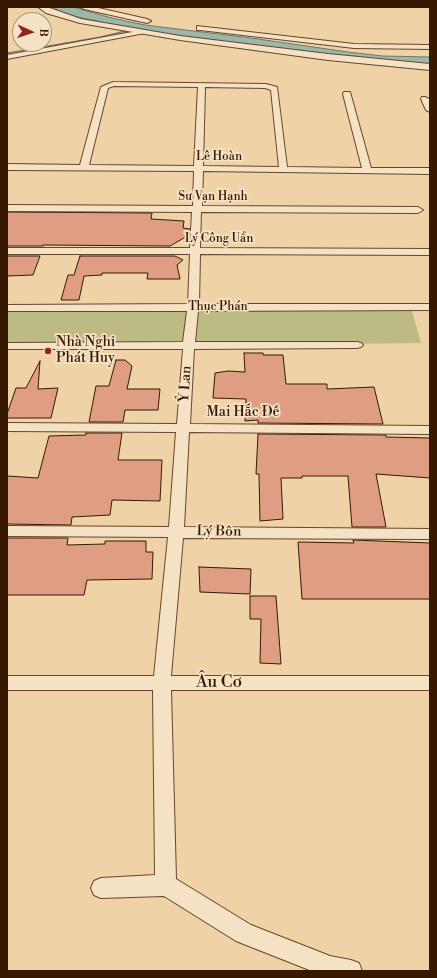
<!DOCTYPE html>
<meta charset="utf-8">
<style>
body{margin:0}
#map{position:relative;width:437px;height:978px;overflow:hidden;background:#efd2a6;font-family:"Libre Bodoni",serif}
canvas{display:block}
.frame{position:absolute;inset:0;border:8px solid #371902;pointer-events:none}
.north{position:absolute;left:12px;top:12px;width:40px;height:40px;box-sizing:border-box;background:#f5e2c5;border:1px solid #a99277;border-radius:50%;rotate:93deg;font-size:11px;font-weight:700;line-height:16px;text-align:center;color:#371902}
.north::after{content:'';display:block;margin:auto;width:14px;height:18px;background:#8f2418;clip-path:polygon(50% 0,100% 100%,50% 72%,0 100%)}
</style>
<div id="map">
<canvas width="437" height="978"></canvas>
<div class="frame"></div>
<div class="north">B</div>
</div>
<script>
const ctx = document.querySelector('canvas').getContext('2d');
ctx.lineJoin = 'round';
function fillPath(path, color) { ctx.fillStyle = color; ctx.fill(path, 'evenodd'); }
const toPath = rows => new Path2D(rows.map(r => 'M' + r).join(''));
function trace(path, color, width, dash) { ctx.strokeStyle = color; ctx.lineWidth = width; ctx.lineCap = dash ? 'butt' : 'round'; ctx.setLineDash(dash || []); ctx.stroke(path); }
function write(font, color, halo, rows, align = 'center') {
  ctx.font = font + ' "Libre Bodoni",serif'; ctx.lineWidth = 3.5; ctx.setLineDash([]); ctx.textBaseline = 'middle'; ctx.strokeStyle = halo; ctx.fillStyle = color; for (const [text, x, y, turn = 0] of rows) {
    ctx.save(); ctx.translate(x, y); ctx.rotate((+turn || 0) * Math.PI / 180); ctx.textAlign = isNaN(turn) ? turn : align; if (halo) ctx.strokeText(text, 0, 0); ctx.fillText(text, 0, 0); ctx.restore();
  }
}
fillPath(toPath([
 [7,308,411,308,421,343,7,348]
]), '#bcbb84');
const water = toPath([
 [54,7,73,7,112,18,145,25,251,38,348,52,383,56,430,57,430,64,364,60,143,31,7,56,7,53,100,37,133,29,73,16,59,11,54,7]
]);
fillPath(water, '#9ab7aa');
trace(water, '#727867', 1);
const building = toPath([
 [7,212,152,213,151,219,184,221,183,228,190,229,189,235,170,246,43,245,43,246,7,246,7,212],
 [7,256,40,256,33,275,7,276,7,256],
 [80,256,175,256,183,260,177,265,180,279,147,279,148,273,102,273,102,275,84,276,79,300,61,300,68,275,74,275,80,256],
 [244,353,263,353,263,355,283,355,286,384,327,384,327,389,374,387,383,424,258,423,258,420,245,421,246,399,213,398,215,373,228,371,245,372,244,353],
 [116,360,125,360,132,366,127,389,160,389,158,410,125,410,123,422,89,422,96,386,109,386,116,360],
 [40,361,38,389,58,388,51,418,7,418,7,414,16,388,26,388,40,361],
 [86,433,122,433,118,460,162,460,160,501,112,500,110,515,72,517,71,525,7,524,7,476,38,478,49,436,86,435,86,433],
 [258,434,386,435,386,437,430,438,430,478,376,474,386,527,352,527,348,476,302,476,302,478,281,478,283,519,260,521,259,474,256,474,258,434],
 [7,538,68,538,67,545,105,544,105,541,146,541,146,552,153,552,152,579,87,580,84,595,7,595,7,538],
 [353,540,430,543,430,599,302,599,298,542,354,543,353,540],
 [199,567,251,569,250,594,200,592,199,567],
 [250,596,276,596,281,664,260,663,261,619,250,619,250,596]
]);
fillPath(building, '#df9d84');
trace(building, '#371902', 1);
const minor = toPath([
 [143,30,145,31,145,33,7,59,7,55,143,30],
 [113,82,266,84,277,87,287,167,362,168,343,94,344,92,350,92,371,168,430,168,430,174,203,171,202,206,418,207,423,210,418,213,201,212,200,248,430,249,430,255,200,254,199,304,430,304,430,310,198,311,195,342,357,342,361,343,363,345,361,347,357,348,194,349,190,424,430,426,430,434,189,432,184,527,430,529,430,539,183,538,171,676,430,676,430,690,171,690,176,879,251,925,330,956,351,960,359,963,362,971,312,971,236,941,164,896,101,898,94,895,91,888,94,881,101,878,155,875,153,690,7,690,7,676,154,676,168,537,7,536,7,526,169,527,176,432,7,431,7,423,177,424,183,349,7,349,7,343,183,342,187,311,7,311,7,305,188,304,190,254,7,254,7,248,190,248,192,212,7,211,7,205,193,206,194,171,7,170,7,164,80,165,101,87,113,82],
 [114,86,198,87,194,166,89,165,108,88,114,86],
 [205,87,265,88,271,90,279,167,203,166,205,87],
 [422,97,425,97,429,99,430,112,426,110,421,99,422,97]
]);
const tertiary = toPath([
 [38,7,47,7,81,19,180,36,328,54,430,64,430,70,328,60,180,40,80,23,46,13,38,7],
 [80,7,94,7,147,19,151,21,147,23,84,9,80,7],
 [197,26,354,44,430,45,430,49,354,48,200,30,197,30,197,26]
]);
trace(minor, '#65472b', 2);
trace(tertiary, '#65472b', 2);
fillPath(minor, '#f5e2c5');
fillPath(tertiary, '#f5e2c5');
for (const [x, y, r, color] of [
 [48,351,4,"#8f2418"]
]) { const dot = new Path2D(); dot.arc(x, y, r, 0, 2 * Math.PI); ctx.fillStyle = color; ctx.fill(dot); trace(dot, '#f5e2c5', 1.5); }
write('12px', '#371902', '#f5e2c5', [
 ["Lê Hoàn",219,157],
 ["Sư Vạn Hạnh",213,197],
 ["Lý Công Uẩn",219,239],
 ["Thục Phán",218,307]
]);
write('14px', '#371902', '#f5e2c5', [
 ["Nhà Nghỉ",56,343],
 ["Phát Huy",56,359]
], 'left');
write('14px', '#371902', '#f5e2c5', [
 ["Ỷ Lan",186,384,-86],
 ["Mai Hắc Đế",243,413],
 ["Lý Bôn",219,532,1]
]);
write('17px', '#371902', '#f5e2c5', [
 ["Âu Cơ",219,683]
]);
</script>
